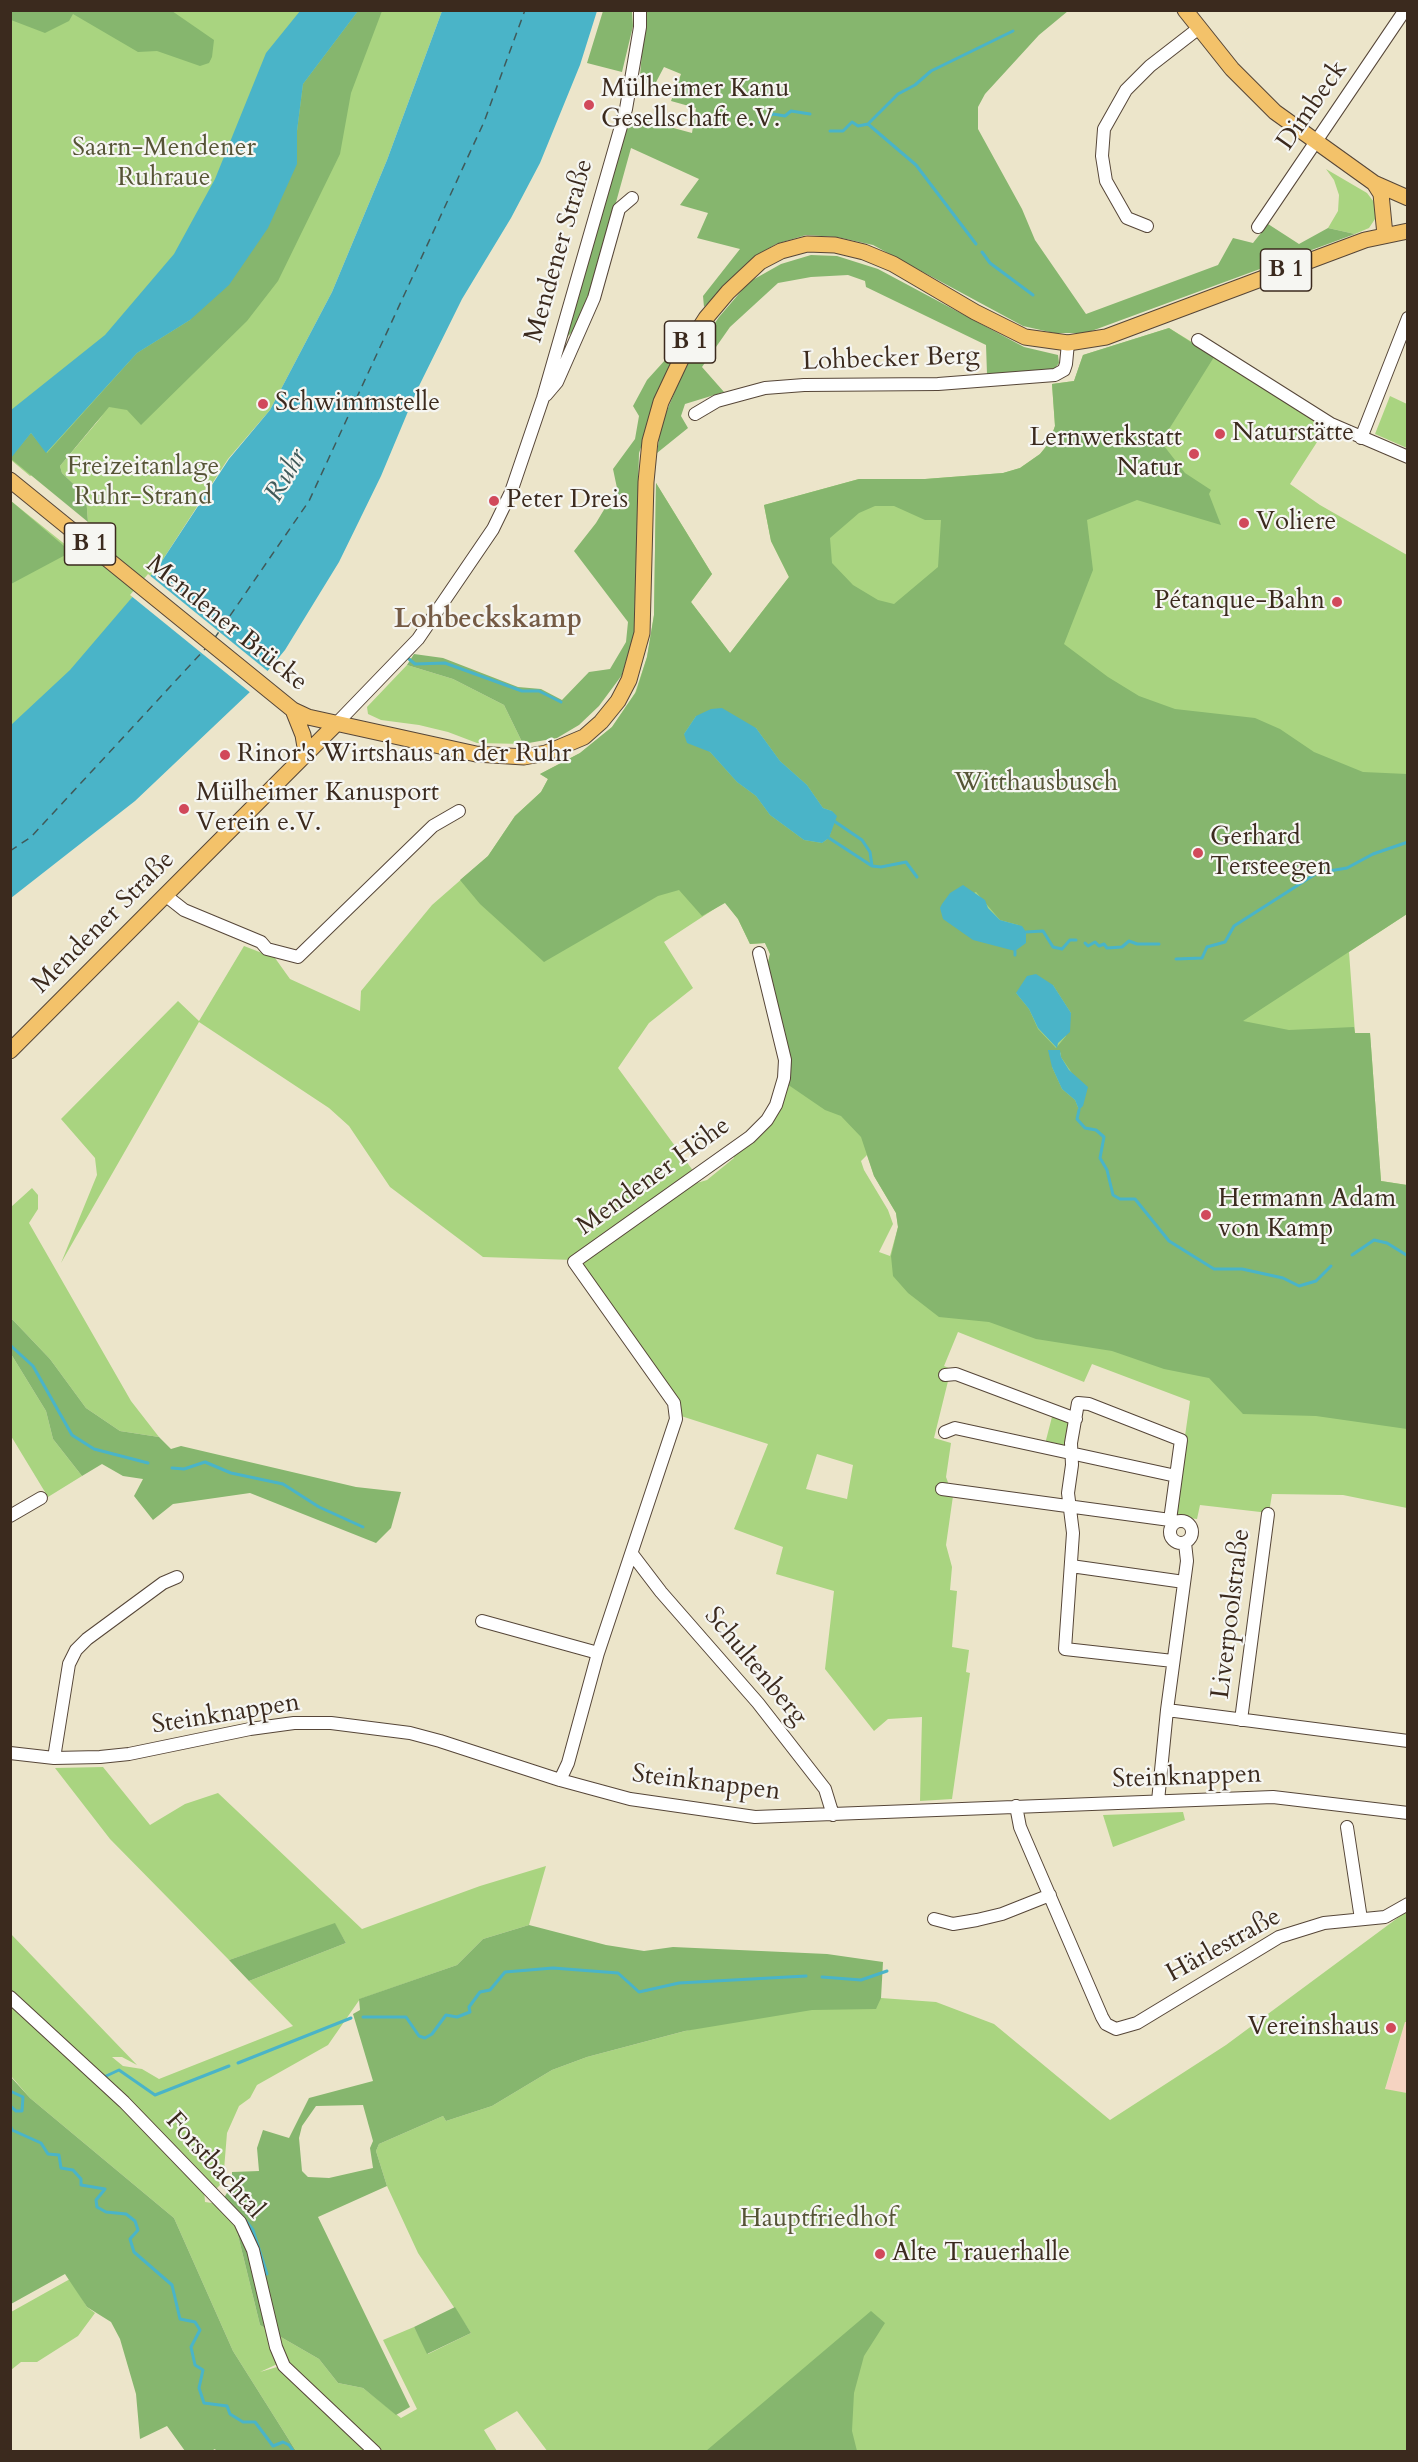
<!DOCTYPE html>
<meta charset="utf-8">
<style>
body{margin:0}
#map{position:relative;width:1418px;height:2462px;overflow:hidden;background:#ece5ca;font-family:Cardo,serif}
canvas{display:block}
.frame{position:absolute;inset:0;border:12px solid #3b2a1e;pointer-events:none}
</style>
<div id="map">
<canvas width="1418" height="2462"></canvas>
<div class="frame"></div>
</div>
<script>
const ctx = document.querySelector('canvas').getContext('2d');
ctx.lineJoin = 'round';
function fillPath(path, color) { ctx.fillStyle = color; ctx.fill(path, 'evenodd'); }
const toPath = rows => new Path2D(rows.map(r => 'M' + r).join(''));
function trace(path, color, width, dash) { ctx.strokeStyle = color; ctx.lineWidth = width; ctx.lineCap = dash ? 'butt' : 'round'; ctx.setLineDash(dash || []); ctx.stroke(path); }
function write(font, color, halo, rows, align = 'center') {
  ctx.font = font + ' Cardo,serif'; ctx.lineWidth = 4.5; ctx.setLineDash([]); ctx.textBaseline = 'middle'; ctx.strokeStyle = halo; ctx.fillStyle = color; for (const [text, x, y, turn = 0] of rows) {
    ctx.save(); ctx.translate(x, y); ctx.rotate((+turn || 0) * Math.PI / 180); ctx.textAlign = isNaN(turn) ? turn : align; if (halo) ctx.strokeText(text, 0, 0); ctx.fillText(text, 0, 0); ctx.restore();
  }
}
fillPath(toPath([
 [1405,2022,1407,2022,1407,2093,1385,2090]
]), '#f5d3c1');
fillPath(toPath([
 [10,11,442,11,387,160,332,292,270,410,228,459,158,567,131,599,11,815,11,501,72,550,88,522,86,496,62,473,60,466,103,415,59,460,30,476,11,460],
 [1326,169,1367,193,1377,206,1375,219,1369,228,1355,234,1328,228,1338,211,1339,195,1334,180],
 [1169,328,1328,425,1290,484,1320,505,1407,555,1407,914,1349,952,1355,1033,1370,1033,1381,1181,1407,1185,1407,1508,1343,1495,1272,1494,1269,1513,1200,1505,1197,1519,1180,1517,1174,1513,1190,1401,1092,1364,1084,1382,958,1332,944,1366,951,1369,934,1438,951,1443,946,1477,953,1496,946,1545,952,1567,950,1590,957,1591,952,1647,969,1650,966,1672,970,1673,952,1799,920,1801,922,1717,888,1719,874,1731,825,1669,834,1591,776,1574,783,1547,734,1529,768,1444,681,1416,583,1272,584,1260,690,1185,707,1180,734,1158,732,1154,755,1138,787,1084,767,967,770,954,765,943,750,944,738,919,725,902,664,942,693,988,649,1023,618,1068,694,1172,573,1260,483,1257,390,1187,349,1126,329,1108,199,1022,61,1263,97,1175,95,1158,61,1119,178,1001,199,1021,244,946,275,958,290,979,360,1011,361,991,432,905,488,856,515,816,541,792,548,779,540,774,580,753,612,727,635,693,647,657,654,615,656,483,712,574,691,602,730,653,789,577,771,541,764,505,859,479,925,479,1003,473,1020,468,1040,454,1049,443,1055,426,1052,384,1074,381,1083,355],
 [867,1155,874,1176,896,1213,898,1227,890,1256,879,1252,893,1224,888,1210,864,1170,861,1161],
 [817,1454,853,1465,847,1499,806,1489],
 [1390,396,1407,404,1407,448,1375,434],
 [407,665,453,679,504,705,523,744,477,743,448,732,419,725,381,720,368,714,367,707],
 [32,1188,38,1195,38,1209,29,1223,131,1401,159,1437,120,1431,86,1408,50,1359,11,1318,11,1207],
 [11,1354,46,1411,53,1439,82,1476,48,1497,11,1436],
 [1053,1413,1068,1419,1070,1424,1065,1449,1045,1444],
 [103,1767,150,1825,185,1804,218,1793,362,1929,480,1886,546,1866,529,1925,483,1939,457,1965,360,1999,328,2045,257,2085,250,2098,239,2106,227,2133,223,2182,217,2188,204,2189,205,2202,219,2204,235,2223,260,2325,319,2359,338,2383,363,2388,401,2418,417,2409,383,2340,414,2327,428,2354,471,2333,418,2253,387,2186,376,2151,379,2144,443,2116,446,2121,492,2106,552,2070,587,2057,855,1986,881,1998,936,2002,994,2024,1110,2120,1226,2045,1407,1911,1407,2022,1405,2022,1385,2089,1407,2093,1407,2451,548,2452,517,2411,484,2430,497,2451,382,2451,284,2361,260,2372,277,2367,373,2451,296,2451,233,2351,174,2218,30,2098,11,2076,10,1933,137,2065,122,2057,112,2057,123,2066,142,2069,159,2079,293,2026,249,1981,346,1943,335,1924,229,1960,110,1839,55,1768],
 [1183,1812,1185,1820,1113,1847,1103,1815],
 [70,2279,87,2307,95,2313,78,2336,37,2362,21,2362,11,2370,11,2312]
]), '#a9d480');
fillPath(toPath([
 [10,11,172,11,214,40,212,57,209,63,200,66,157,51,138,52,73,14,69,21,45,33,11,20],
 [358,11,382,11,351,93,340,154,278,281,247,321,141,425,127,410,109,407,60,466,62,473,86,496,88,522,10,458,31,433,47,453,137,353,190,320,296,164,297,131,303,84],
 [603,11,632,11,633,26,622,72,587,63],
 [646,11,1068,11,1039,35,985,94,978,107,978,129,1022,209,1035,240,1086,314,1218,265,1233,238,1253,243,1268,224,1299,244,1328,228,1355,234,1086,333,1054,333,1023,326,873,245,837,237,806,235,776,244,754,257,704,307,703,296,740,249,697,238,708,213,680,205,699,179,631,148,597,271,576,328,565,339,629,116,692,133,696,108,671,101,681,74,664,67,654,86,647,84,640,75],
 [811,255,837,256,878,269,1024,347,1058,355,1059,363,1053,371,987,374,986,345,866,287,865,281,848,275,811,277,778,283,730,327,702,367,724,392,685,404,681,416,688,428,657,453,661,425,686,365,719,317,749,282,781,264],
 [1169,328,1214,357,1161,442,1185,473,1211,490,1209,494,1221,525,1137,500,1087,520,1093,570,1064,644,1108,677,1139,696,1175,709,1255,718,1280,729,1314,752,1363,772,1407,774,1407,914,1243,1021,1289,1030,1354,1027,1355,1033,1370,1033,1381,1181,1407,1185,1407,1429,1316,1416,1243,1414,1209,1378,1164,1369,1112,1351,1036,1339,989,1322,939,1317,908,1293,893,1276,891,1256,898,1227,896,1213,874,1176,861,1137,841,1116,825,1110,787,1084,767,967,770,954,765,943,750,944,738,919,725,903,702,916,679,890,658,896,544,962,480,904,460,880,488,856,515,816,541,792,548,779,540,774,580,753,612,727,636,692,647,657,654,615,656,483,712,574,691,602,730,653,789,577,771,541,764,505,859,479,925,479,1003,473,1020,468,1040,454,1049,443,1055,426,1052,384,1074,381,1083,355],
 [875,506,894,506,925,520,941,520,938,567,894,604,878,600,853,585,832,563,830,538,859,513],
 [696,716,756,728,780,761,807,785,823,808,832,811,834,821,829,838,822,843,804,840,770,815,756,796,737,782,710,752,684,734],
 [976,892,1000,920,1022,926,940,909],
 [1053,985,1071,1013,1066,1036,1056,1048,1038,1029,1029,1009,1016,993],
 [1061,1052,1061,1057,1074,1076,1079,1110,1075,1100,1062,1089,1052,1067],
 [676,348,639,453,634,633,622,675,599,706,579,725,557,738,523,744,504,705,453,679,407,665,414,654,443,658,518,687,541,689,562,700,589,672,610,669,626,642,628,622,574,551,596,523,617,488,613,469,635,439,639,416,633,406,647,380],
 [11,501,71,552,11,584,10,584],
 [11,1318,50,1359,86,1408,120,1431,159,1437,171,1449,181,1446,356,1487,401,1492,391,1528,376,1543,250,1493,173,1504,153,1520,134,1496,143,1479,123,1476,102,1464,82,1476,53,1439,46,1411,11,1354],
 [335,1923,346,1943,249,1981,229,1960],
 [529,1925,606,1945,644,1951,673,1947,827,1954,883,1962,881,1998,876,2009,812,2010,685,2031,587,2057,552,2070,492,2106,446,2121,443,2116,379,2144,376,2151,387,2186,318,2217,410,2407,396,2415,363,2388,338,2383,319,2359,260,2325,235,2223,224,2198,232,2184,232,2172,259,2171,257,2148,263,2130,289,2138,309,2098,373,2081,353,2014,360,2010,359,1999,457,1965,483,1939],
 [363,2105,373,2141,370,2148,373,2168,329,2178,308,2177,302,2171,299,2138,302,2126,316,2106],
 [10,2076,30,2098,174,2218,233,2351,296,2451,217,2452,215,2449,211,2451,185,2451,167,2426,140,2439,136,2394,120,2339,111,2322,87,2307,65,2274,11,2304],
 [455,2307,471,2333,427,2354,414,2327],
 [871,2311,885,2323,864,2356,854,2393,852,2431,857,2451,706,2451]
]), '#86b66e');
fillPath(toPath([
 [300,11,358,11,303,84,297,131,297,164,268,228,229,285,190,320,137,353,46,453,31,433,11,458,11,410,105,335,174,254,215,179,266,53],
 [442,11,597,11,580,65,540,163,511,218,462,299,417,390,381,476,339,562,285,650,251,691,135,801,11,898,11,725,70,670,158,567,229,459,270,410,332,292,387,160],
 [722,708,756,728,780,761,807,785,823,808,832,811,837,816,829,838,822,843,804,840,770,815,756,796,737,782,710,752,687,743,684,734,696,716,711,709],
 [963,885,985,900,988,908,1000,920,1022,926,1026,932,1026,943,1015,951,973,940,943,919,940,908,942,904,950,893],
 [1036,974,1053,985,1071,1013,1070,1032,1058,1043,1057,1048,1038,1028,1029,1009,1016,993,1027,976],
 [1048,1050,1060,1050,1061,1057,1069,1070,1088,1087,1083,1106,1079,1110,1075,1100,1062,1089,1052,1067]
]), '#4ab4c8');
fillPath(toPath([
 [148,574,270,673,252,694,130,595]
]), '#ece5ca');
trace(toPath([
 [760,122,773,114,785,116,791,111,810,114],
 [868,124,916,165,976,244],
 [830,131,843,131,852,122,858,126,868,124,898,94,915,85,931,71,1013,31],
 [982,252,990,263,1033,295],
 [409,659,415,664,445,663,522,691,539,691,561,702],
 [834,821,862,840,870,852,872,866],
 [829,838,872,866,881,867,906,862,917,877],
 [1026,932,1043,931,1053,947,1062,949,1070,940,1076,940],
 [1085,943,1088,946,1095,942,1099,946,1104,944,1107,948,1122,947,1129,941,1137,944,1159,944],
 [1015,955,1015,951],
 [1176,959,1202,958,1207,947,1225,942,1234,926,1317,873,1347,868,1373,854,1408,842],
 [1079,1110,1077,1119,1085,1128,1096,1130,1104,1137,1100,1158,1107,1170,1113,1195,1120,1199,1135,1199,1169,1241,1214,1269,1242,1269,1283,1278,1299,1286,1316,1281,1331,1266],
 [1352,1255,1374,1240,1387,1243,1408,1256],
 [10,1345,33,1366,72,1435,94,1449,148,1463],
 [172,1468,184,1469,205,1462,231,1473,283,1484,319,1507,363,1527],
 [822,1977,861,1980,887,1971],
 [363,2017,406,2017,419,2036,425,2038,432,2034,446,2015,457,2017,470,2012,469,2007,480,1992,490,1990,505,1972,553,1968,618,1973,639,1992,679,1983,806,1976],
 [238,2063,351,2018],
 [104,2077,119,2070,155,2095,229,2066],
 [10,2091,23,2097,22,2111,16,2111,10,2106],
 [10,2125,12,2130,41,2143,48,2154,59,2155,61,2168,73,2170,81,2179,81,2185,105,2189,96,2200,97,2207,106,2212,126,2214,135,2221,138,2230,130,2239,134,2252,172,2285,180,2319,195,2322,200,2330,191,2347,195,2365,203,2370,199,2388,204,2403,227,2406,230,2414,243,2422,255,2422,273,2446,283,2442,289,2445,294,2452],
 [246,2221,253,2230,267,2274]
]), '#4ab4c8', 3);
trace(toPath([
 [214,639,309,501,484,122,525,10],
 [10,851,31,837,205,649]
]), '#405a5a', 1.5, [8, 6]);
const minor = toPath([
 [1147,226,1127,218,1106,181,1102,156,1104,129,1126,90,1150,66,1199,28],
 [1258,227,1405,10],
 [1198,340,1331,424,1408,457],
 [546,395,557,382,594,298,619,209,632,198],
 [695,414,717,401,765,388,804,385,938,384,1055,375,1064,370,1066,364,1068,343],
 [1361,438,1408,318],
 [335,725,418,639,493,529,511,492,543,398,626,109,640,27,640,10],
 [165,895,184,910,261,942,267,949,298,957,433,826,459,811],
 [945,1375,956,1374,1076,1419],
 [945,1432,955,1428,1176,1476],
 [942,1489,1170,1520,1173,1524],
 [10,1516,41,1498],
 [1170,1520,1181,1440,1089,1404,1078,1403,1071,1443,1072,1465,1068,1493,1073,1533,1065,1649,1173,1661],
 '1170 1532a11 11 0 1 1 22 0a11 11 0 1 1-22 0Z',
 [1185,1543,1187,1561,1167,1710,1408,1741],
 [632,1554,661,1592,758,1703,825,1789,833,1815],
 [1071,1566,1184,1582],
 [482,1621,598,1653],
 [1241,1720,1268,1514],
 [10,1753,54,1758,100,1757,129,1754,250,1729,294,1723,331,1723,410,1733,440,1741,560,1780,630,1799,755,1817,1273,1797,1408,1813],
 [54,1758,69,1664,76,1650,87,1639,163,1583,177,1577],
 [560,1780,568,1763,598,1653,676,1419,674,1403,574,1262,750,1137,767,1120,776,1105,784,1078,785,1060,759,953],
 [1158,1801,1167,1710],
 [1016,1806,1020,1827,1102,2017,1106,2024,1116,2029,1137,2023,1279,1937,1324,1923,1385,1917,1408,1904],
 [1347,1827,1361,1919],
 [934,1919,953,1924,977,1920,1002,1914,1050,1895],
 [10,1997,124,2102,240,2222,253,2250,276,2347,284,2366,375,2452]
]);
const major = toPath([
 [1185,10,1232,69,1275,112,1374,183,1408,198],
 [1374,183,1381,194,1385,235],
 [10,480,293,710,308,717,476,754,524,757,546,753,584,737,601,722,618,701,629,680,642,633,646,482,650,441,661,402,686,349,706,318,728,292,760,262,781,251,807,244,835,245,864,252,893,264,975,312,1025,337,1068,343,1106,337,1365,240,1408,231],
 [293,710,303,735,306,753],
 [10,1051,335,725]
]);
trace(minor, '#564638', 14);
trace(major, '#564638', 17);
trace(minor, '#fff', 12);
trace(major, '#f3c26a', 15);
for (const [x, y, r, color] of [
 [589,105,6,"#d1495b"],
 [263,404,6,"#d1495b"],
 [1220,434,6,"#d1495b"],
 [1194,454,6,"#d1495b"],
 [494,501,6,"#d1495b"],
 [1244,523,6,"#d1495b"],
 [1337,602,6,"#d1495b"],
 [225,755,6,"#d1495b"],
 [184,809,6,"#d1495b"],
 [1198,853,6,"#d1495b"],
 [1206,1215,6,"#d1495b"],
 [1391,2028,6,"#d1495b"],
 [880,2254,6,"#d1495b"]
]) { const dot = new Path2D(); dot.arc(x, y, r, 0, 2 * Math.PI); ctx.fillStyle = color; ctx.fill(dot); trace(dot, '#f6f6f2', 2); }
for (const [x, y, w] of [
 [1286,270,51],
 [690,342,51],
 [90,544,51]
]) { const box = new Path2D(); box.roundRect(x - w / 2, y - 21, w, 42, 4.5); ctx.fillStyle = '#f6f6f2'; ctx.fill(box); trace(box, '#3b2a1e', 1.5); }
write('bold 24px', '#3b2a1e', null, [
 ["B 1",1286,270],
 ["B 1",690,342],
 ["B 1",90,544]
]);
write('26px', '#3b2a1e', '#f6f6f2', [
 ["Mülheimer Kanu",601,90],
 ["Gesellschaft e.V.",601,120],
 ["Schwimmstelle",275,404],
 ["Naturstätte",1232,434],
 ["Lernwerkstatt",1182,439,"right"],
 ["Natur",1182,469,"right"],
 ["Peter Dreis",506,501],
 ["Voliere",1256,523],
 ["Pétanque-Bahn",1325,602,"right"],
 ["Rinor's Wirtshaus an der Ruhr",237,755],
 ["Mülheimer Kanusport",196,794],
 ["Verein e.V.",196,824],
 ["Gerhard",1210,838],
 ["Tersteegen",1210,868],
 ["Hermann Adam",1218,1200],
 ["von Kamp",1218,1230],
 ["Vereinshaus",1379,2028,"right"],
 ["Alte Trauerhalle",892,2254]
], 'left');
write('26px', '#3b2a1e', '#f6f6f2', [
 ["Dimbeck",1313,106,-55],
 ["Mendener Straße",560,251,-74],
 ["Lohbecker Berg",891,360,-2],
 ["Mendener Brücke",226,624,39],
 ["Mendener Straße",104,923,-45],
 ["Mendener Höhe",654,1177,-36],
 ["Liverpoolstraße",1232,1614,-83],
 ["Schultenberg",755,1667,50],
 ["Steinknappen",226,1715,-9],
 ["Steinknappen",1187,1778,-2],
 ["Steinknappen",706,1784,7],
 ["Härlestraße",1224,1946,-29],
 ["Forstbachtal",214,2166,48]
]);
write('26px', '#565436', '#f6f6f2', [
 ["Saarn-Mendener",164,149],
 ["Ruhraue",164,179],
 ["Freizeitanlage",143,468],
 ["Ruhr-Strand",143,498],
 ["Witthausbusch",1036,784],
 ["Hauptfriedhof",818,2220]
]);
write('italic 27px', '#405a5a', '#f6f6f2', [
 ["Ruhr",287,476,-60]
]);
write('bold 27px', '#755b45', '#f6f6f2', [
 ["Lohbeckskamp",488,621]
]);
</script>
